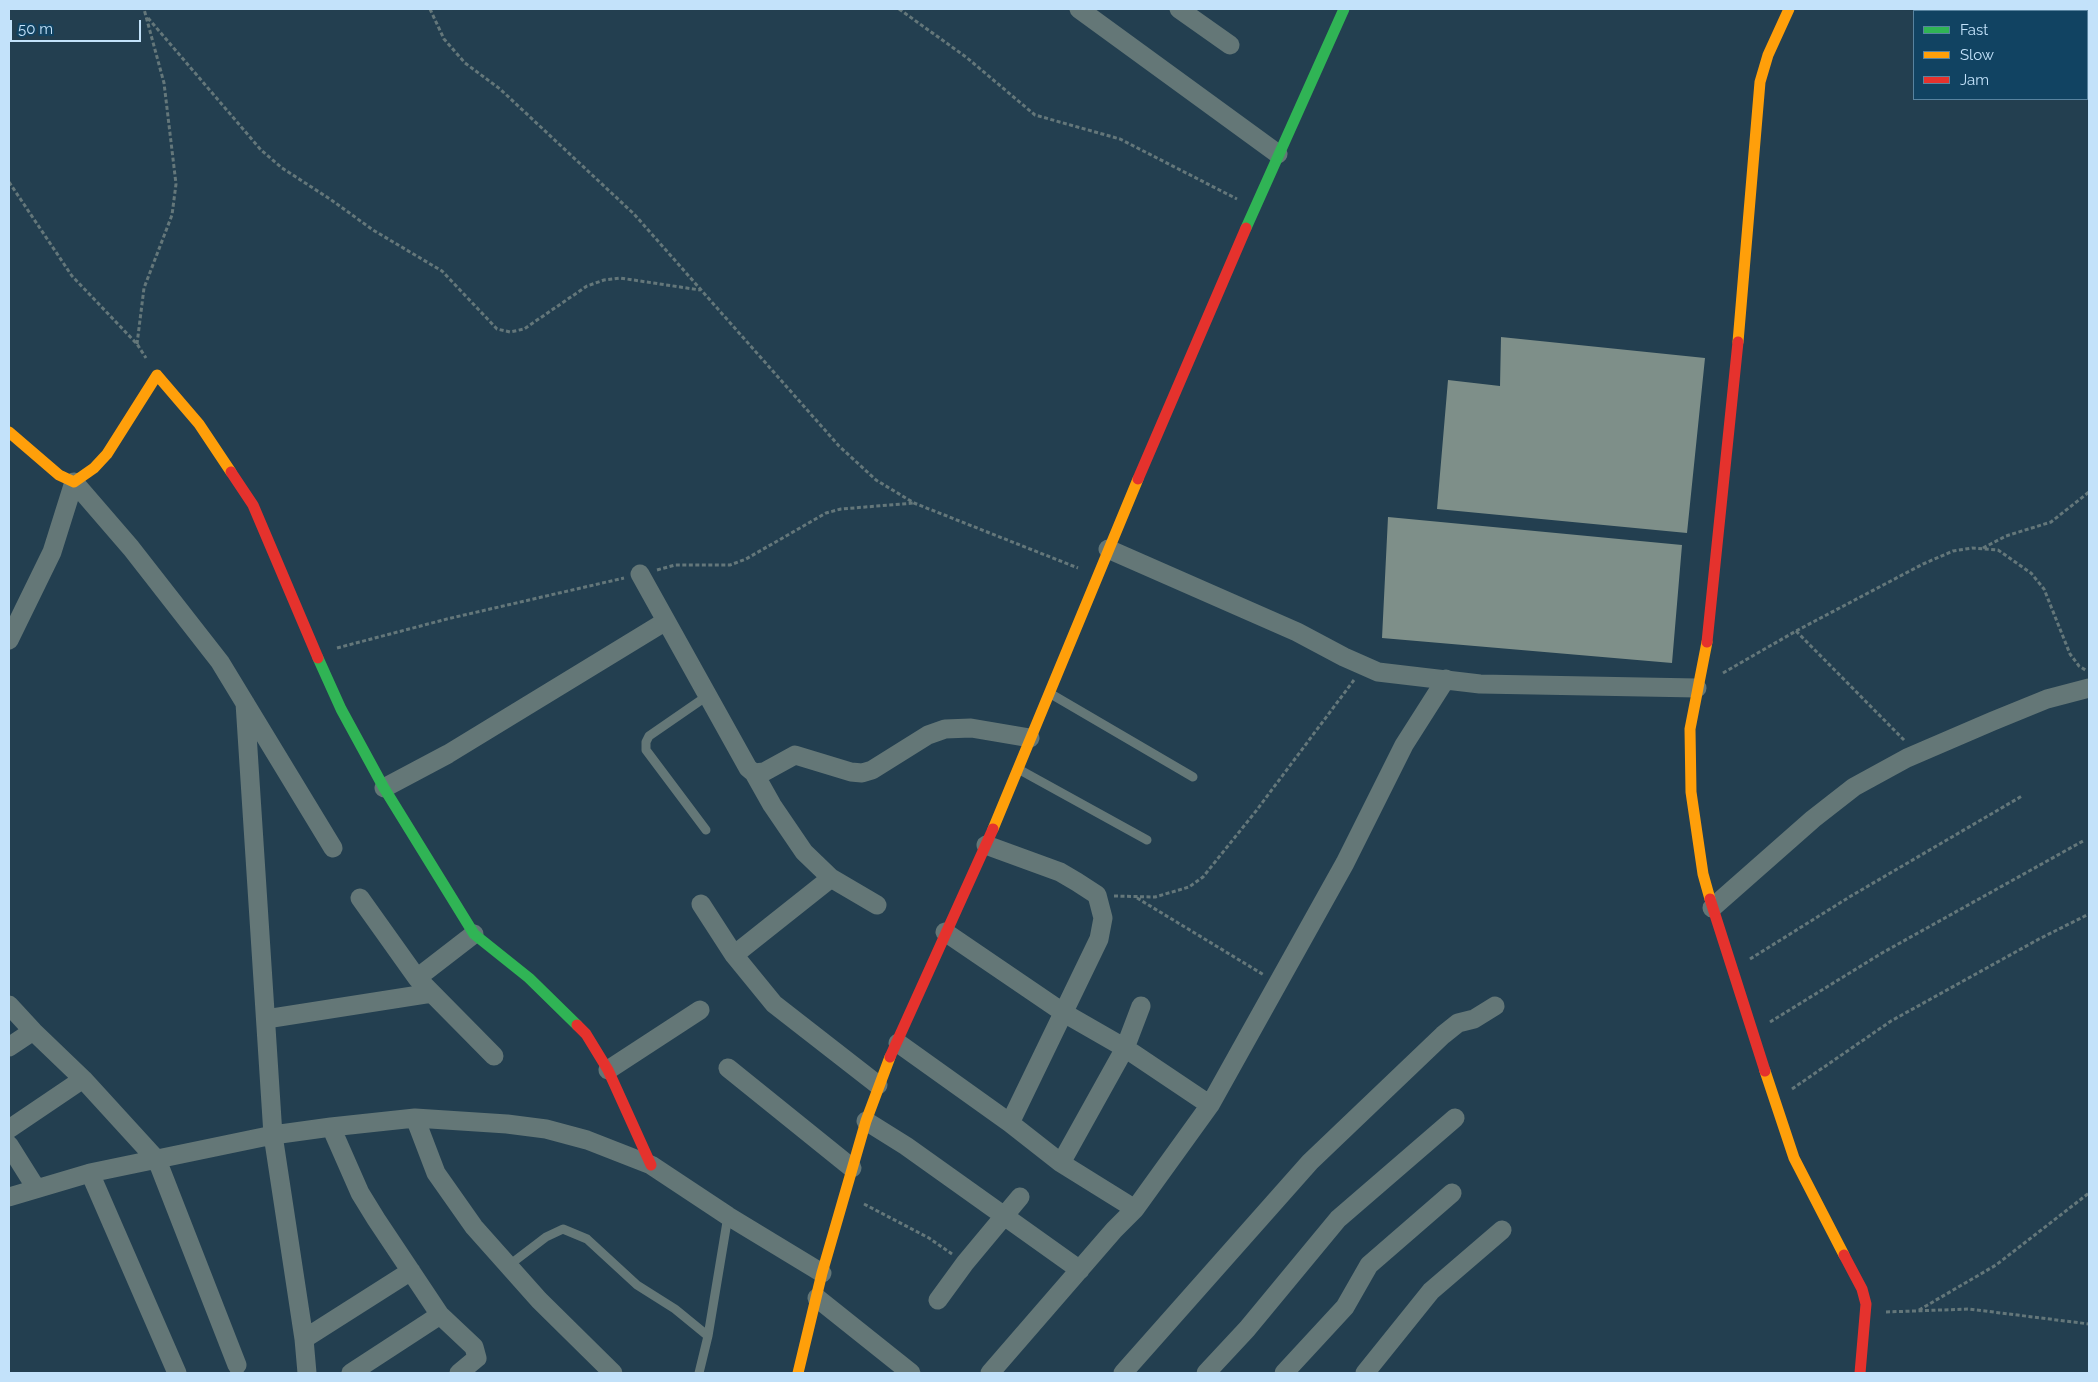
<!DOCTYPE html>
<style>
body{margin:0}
#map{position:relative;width:2098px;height:1382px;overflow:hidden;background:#233f50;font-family:Raleway,sans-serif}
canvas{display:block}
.frame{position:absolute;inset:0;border:10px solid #c3e2fa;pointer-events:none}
.legend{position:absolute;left:1913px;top:10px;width:175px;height:90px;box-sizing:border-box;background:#114362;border:1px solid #58839f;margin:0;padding:6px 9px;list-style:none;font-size:15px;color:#c3e2fa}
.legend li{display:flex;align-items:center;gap:10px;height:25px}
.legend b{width:25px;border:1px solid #58839f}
.scale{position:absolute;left:10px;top:20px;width:131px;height:22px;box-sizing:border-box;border:2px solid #c3e2fa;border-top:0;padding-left:6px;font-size:15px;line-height:18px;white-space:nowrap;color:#c3e2fa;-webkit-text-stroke:4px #114362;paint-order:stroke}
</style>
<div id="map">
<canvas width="2098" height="1382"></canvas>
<div class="frame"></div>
<ul class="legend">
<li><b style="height:6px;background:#30b455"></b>Fast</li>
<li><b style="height:6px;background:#ff9f0a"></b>Slow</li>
<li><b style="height:6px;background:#e5322d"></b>Jam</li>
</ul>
<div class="scale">50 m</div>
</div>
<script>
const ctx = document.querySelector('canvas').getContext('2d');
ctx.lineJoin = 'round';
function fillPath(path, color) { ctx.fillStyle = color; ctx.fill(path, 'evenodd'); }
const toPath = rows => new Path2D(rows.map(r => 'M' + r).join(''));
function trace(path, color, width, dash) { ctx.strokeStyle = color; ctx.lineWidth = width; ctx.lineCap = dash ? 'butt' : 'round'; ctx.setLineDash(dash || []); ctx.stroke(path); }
fillPath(toPath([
 [1501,337,1705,358,1687,533,1437,509,1448,380,1500,386],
 [1388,517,1682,545,1672,663,1382,638]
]), '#7e8f89');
trace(toPath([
 [430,9,444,39,465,63,500,89,634,214,839,446,876,480,914,503,1078,568],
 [899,9,966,57,1035,115,1120,139,1237,199],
 [148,18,261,150,282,168,330,199,373,230,442,271,497,329,510,332,524,329,587,286,604,280,620,278,700,290],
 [9,182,72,276,137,344,146,358],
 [137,344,144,288,172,215,176,184,164,83,144,9],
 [1983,548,2006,536,2051,522,2089,492],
 [657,570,675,565,730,565,746,559,826,513,841,509,914,503],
 [1796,631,1905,741],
 [337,648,447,619,624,578],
 [1723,673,1796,631,1923,564,1953,551,1972,548,1998,550,2031,573,2044,589,2070,654,2079,666,2087,671],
 [1114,896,1155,897,1189,887,1203,877,1256,811,1354,680],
 [1137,898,1264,975],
 [1750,959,1851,896,2022,796],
 [1770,1022,1882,953,2083,841],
 [1792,1089,1891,1021,2039,939,2089,914],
 [864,1204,929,1238,952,1254],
 [1919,1310,1996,1265,2089,1193],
 [1886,1312,1969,1309,2089,1324]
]), '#64777a', 3, [4, 2.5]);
trace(toPath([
 [1051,694,1193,777],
 [1020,770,1147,840],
 [706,830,646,750,646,742,649,736,707,696],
 [508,1266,546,1237,563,1229,587,1239,637,1285,675,1309,708,1336],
 [699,1373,708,1336,728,1216]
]), '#647777', 9);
trace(toPath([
 [1079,9,1278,154],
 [1179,9,1230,45],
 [74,482,131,548,220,662,333,848],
 [1108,549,1297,632,1344,657,1378,672,1480,684,1697,688],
 [640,574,748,768,754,773,764,772,795,755,851,772,862,773,872,770,928,735,945,729,971,728,1030,738],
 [9,640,52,552,74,482],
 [245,703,273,1135,304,1339,307,1373],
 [754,773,772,805,804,852,831,878,877,905],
 [384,788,448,754,666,621],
 [986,845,1060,872,1077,882,1097,895,1103,918,1099,939,1010,1123],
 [360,898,417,978,494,1056],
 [701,904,734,955,774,1004,878,1085],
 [1712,908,1813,819,1854,787,1907,758,1993,721,2047,699,2089,688],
 [945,932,1064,1013,1125,1048,1210,1105],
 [734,955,831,878],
 [417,978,474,934],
 [9,1005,33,1031],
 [266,1019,432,993],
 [898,1043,1010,1123,1061,1163,1135,1209],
 [9,1047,33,1031,83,1079,157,1160,237,1365],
 [728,1068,852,1168],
 [608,1070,700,1010],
 [415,1118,436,1173,474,1227,539,1300,613,1373],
 [866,1121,906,1146,1080,1270],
 [331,1127,360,1193,376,1219,440,1315,474,1347,477,1358,459,1373],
 [9,1129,83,1079],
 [9,1145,36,1188],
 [1061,1163,1125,1048,1141,1006],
 [90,1173,177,1373],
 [9,1197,90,1173,273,1135,331,1127,415,1118,507,1124,546,1129,587,1140,651,1165,728,1216,822,1273],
 [817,1298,911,1373],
 [938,1300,965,1263,1020,1197],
 [304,1339,411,1271],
 [351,1373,440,1315],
 [990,1373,1114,1230,1135,1209,1210,1105,1345,863,1404,745,1446,679],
 [1123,1373,1310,1162,1443,1035,1458,1023,1474,1019,1495,1006],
 [1206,1373,1247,1329,1338,1219,1455,1118],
 [1284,1373,1345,1307,1369,1265,1452,1193],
 [1365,1373,1431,1291,1502,1230]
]), '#647777', 19);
trace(toPath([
 [1246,228,1344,9],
 [318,658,341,709,384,788,474,934,529,978,577,1025]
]), '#30b455', 11);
trace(toPath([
 [1738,342,1760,82,1768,55,1789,9],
 [9,432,59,475,74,482,94,468,107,454,157,375,199,424,231,472],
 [1707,642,1690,729,1691,792,1703,874,1710,899],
 [993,829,1138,479],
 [1765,1071,1794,1158,1844,1255],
 [798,1373,822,1273,866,1121,890,1057]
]), '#ff9f0a', 11);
trace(toPath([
 [231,472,253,505,318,658],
 [1138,479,1246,228],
 [1707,642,1738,342],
 [1710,899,1765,1071],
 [577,1025,586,1034,608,1070,651,1165],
 [890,1057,993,829],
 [1844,1255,1862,1289,1866,1304,1860,1373]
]), '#e5322d', 11);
</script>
